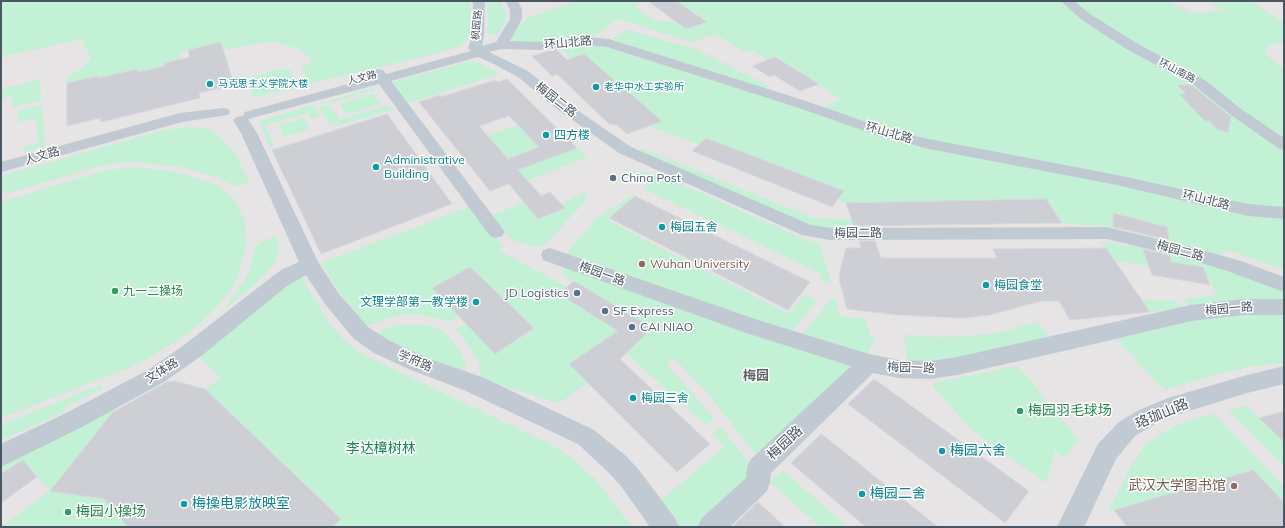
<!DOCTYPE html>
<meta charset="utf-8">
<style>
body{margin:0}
#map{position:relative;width:1285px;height:528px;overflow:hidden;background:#f5f3f3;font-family:Mulish,sans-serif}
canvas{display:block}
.frame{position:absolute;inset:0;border:2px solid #4a5661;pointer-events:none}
</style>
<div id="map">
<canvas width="1285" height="528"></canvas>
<div class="frame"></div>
</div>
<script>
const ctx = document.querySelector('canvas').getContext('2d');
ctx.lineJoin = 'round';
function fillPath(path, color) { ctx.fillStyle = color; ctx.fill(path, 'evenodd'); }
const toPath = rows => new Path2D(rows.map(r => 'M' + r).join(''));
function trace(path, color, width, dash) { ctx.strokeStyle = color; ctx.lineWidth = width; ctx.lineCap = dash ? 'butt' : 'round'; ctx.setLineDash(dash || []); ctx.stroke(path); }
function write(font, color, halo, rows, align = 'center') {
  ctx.font = font + ' Mulish,"Noto Sans SC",sans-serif'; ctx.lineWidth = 3; ctx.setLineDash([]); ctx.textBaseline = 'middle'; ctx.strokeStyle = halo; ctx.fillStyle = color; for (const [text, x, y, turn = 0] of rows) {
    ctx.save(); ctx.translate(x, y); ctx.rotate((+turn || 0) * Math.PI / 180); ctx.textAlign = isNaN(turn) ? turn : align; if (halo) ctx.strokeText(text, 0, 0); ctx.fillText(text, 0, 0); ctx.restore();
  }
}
fillPath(toPath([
 [1,1,1284,1,1284,527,1,527]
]), '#e6e4e5');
fillPath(toPath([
 [1,1,471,1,470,36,461,45,450,50,309,84,301,67,311,63,307,55,299,49,275,42,249,45,223,50,221,42,179,52,180,60,165,63,165,66,138,72,137,69,100,104,99,76,67,83,67,76,82,69,90,59,90,56,82,39,1,57],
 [487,1,500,1,507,15,504,24,497,35,488,34],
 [577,1,639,1,635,6,653,20,677,23,681,26,692,27,706,22,676,1,1168,1,1190,13,1225,11,1209,1,1250,1,1284,22,1284,42,1268,46,1265,51,1269,57,1284,69,1284,270,1232,251,1214,255,1169,242,1167,227,1114,213,1113,227,1062,223,1046,199,846,203,838,200,844,191,706,138,699,145,650,126,661,121,584,54,571,58,557,46,582,43,604,46,815,112,840,99,819,84,776,57,768,60,752,50,745,52,715,34,693,42,618,19,594,36,570,38,536,44,514,41,510,38,527,18],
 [628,30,695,49,769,86,765,89,684,64,612,39],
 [471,61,479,63,500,74,405,104,389,83],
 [282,69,291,70,296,87,253,98,249,77],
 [40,79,41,99,39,101,13,108,12,96,1,99,1,89],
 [375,87,374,90,331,103,319,104],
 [374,94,381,104,346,114,340,104],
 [312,105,315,106,320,116,312,119,308,113,265,125,275,146,270,147,260,124,260,121],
 [330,105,339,119,331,126,319,106],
 [38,106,42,107,45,147,25,153,24,147,38,143,36,118,18,122,18,111],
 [386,106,395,109,333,127,342,119],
 [304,118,310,129,284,137,279,125],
 [518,125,539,147,508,159,488,136],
 [184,127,206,128,219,135,236,155,249,182,241,185,232,185,216,177,181,167,136,162,116,163,93,168,5,194,5,190,1,191,1,176,160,131],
 [577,148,587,157,527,181,518,170],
 [641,149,644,149,813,218,852,220,854,226,850,228,818,228,639,151],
 [139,167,175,172,210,182,223,189,236,203,245,221,246,244,239,273,233,286,215,309,202,321,187,334,149,358,131,367,1,418,1,202,104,171,124,168],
 [624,169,660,175,802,238,820,244,831,283,823,283,820,273,644,189,647,187],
 [585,192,587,197,584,203,542,247,532,246,512,240,502,230,491,216,524,202,538,219,564,208,561,204],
 [632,195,635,196,607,220,789,314,804,295,817,301,790,334,565,255,597,218],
 [469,207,503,246,498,250,567,287,559,294,637,343,651,328,561,274,568,266,855,364,759,458,705,390,677,361,673,358,666,364,695,396,714,419,706,425,609,337,569,364,588,383,559,403,483,380,480,377,479,362,469,346,456,329,466,323,495,354,534,328,470,267,432,288,459,316,449,322,418,314,405,314,392,317,366,326,341,295,321,263],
 [276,236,278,242,278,254,273,265,254,285,223,311,242,285,249,272,255,248,263,241],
 [1101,242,1147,248,1186,257,1284,289,1284,303,1190,307,1184,299,1217,295,1203,267,1146,258,1149,266,1115,261],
 [301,277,329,323,342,338,358,352,548,443,567,454,597,481,632,527,332,527,341,518,205,389,221,378,197,354,284,286],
 [831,299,836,300,840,316,866,319,870,337,876,338,864,358,800,338],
 [1141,300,1174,300,1182,308,1150,312],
 [1284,311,1284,363,1248,367,1203,378,1165,390,1114,337,1188,319],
 [1036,322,1050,338,949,361,908,362,904,335,941,337,971,336,1002,332],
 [420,324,435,327,448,335,462,354,466,366,466,373,464,374,383,339,378,334,382,330,395,325],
 [1018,366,1078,439,1065,458,1055,451,1046,483,973,431,933,386,933,383],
 [102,384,102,389,64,407,65,412,1,440,1,425],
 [120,403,50,491,104,499,128,527,1,527,50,491,23,460,1,474,1,466],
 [1247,406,1284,442,1284,466,1228,410],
 [1214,414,1284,486,1284,502,1253,470,1114,510,1109,510,1131,466,1146,444,1164,432,1182,423],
 [721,427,750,465,752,475,698,527,675,527,658,503,724,447,713,433],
 [782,470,848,527,821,527,770,482]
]), '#c3f1d5');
const building = toPath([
 [648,1,676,1,707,22,686,29,648,1],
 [221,42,234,85,199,93,200,98,101,122,100,118,67,126,67,83,99,76,99,78,137,69,138,72,165,66,165,63,190,57,188,50,221,42],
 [556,49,567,60,584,54,662,121,627,134,617,125,609,124,557,74,552,76,532,56,556,49],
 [775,57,819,84,800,91,774,75,770,77,752,66,775,57],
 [507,79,577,148,518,170,541,196,550,192,565,208,538,219,509,184,490,191,419,102,440,95,441,97,495,80,498,82,507,79],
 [509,116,516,123,539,147,508,159,479,126,509,116],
 [1177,85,1191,85,1194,87,1231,117,1228,132,1218,130,1214,127,1210,121,1205,121,1179,94,1186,94,1177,85],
 [387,114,452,204,321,254,272,150,387,114],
 [706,138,844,191,832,207,692,151,706,138],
 [635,196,716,236,810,282,788,310,609,218,635,196],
 [1046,199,1062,223,854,226,846,203,1046,199],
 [1113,213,1167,227,1169,240,1113,227,1113,213],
 [859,241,875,241,881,258,997,258,993,249,1106,248,1150,312,1070,320,1059,301,1041,301,990,315,963,318,898,315,847,309,839,279,840,270,846,248,861,248,859,241],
 [1143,249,1170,256,1171,262,1203,267,1210,285,1152,275,1143,249],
 [470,267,534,328,495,354,432,288,470,267],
 [574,281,652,328,620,359,710,444,677,472,569,364,618,331,559,294,574,281],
 [874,379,1029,491,1005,523,848,404,874,379],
 [175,381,205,389,341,519,332,527,128,527,104,499,50,491,113,412,167,382,175,381],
 [1284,411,1284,442,1259,418,1284,411],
 [821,434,828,439,938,527,866,527,791,463,821,434],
 [23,460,37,477,1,503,1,474,23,460],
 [1253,470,1284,502,1284,527,1127,527,1114,510,1253,470],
 [758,502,785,527,732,527,758,502]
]);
fillPath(building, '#cdcfd5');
trace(building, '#d7d9de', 1);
fillPath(toPath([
 [473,1,485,1,484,36,482,46,496,42,510,19,510,10,506,1,518,1,522,10,522,19,510,41,541,42,577,36,609,39,806,101,886,129,929,139,1117,175,1248,204,1284,207,1284,219,1248,216,1117,185,929,149,876,135,796,107,607,47,577,44,541,50,501,49,489,52,528,71,567,103,631,147,811,225,830,228,1107,227,1187,246,1241,261,1284,277,1284,292,1227,271,1185,258,1107,239,830,240,802,235,619,153,557,109,518,77,492,63,478,57,391,81,502,228,505,232,502,236,496,238,490,236,379,84,248,119,257,133,318,262,339,294,368,327,390,341,427,358,482,377,594,430,626,456,639,470,675,518,679,527,650,527,621,486,608,472,578,444,466,391,411,370,374,353,354,339,325,304,306,275,287,286,200,357,164,382,82,427,1,467,1,444,66,413,148,370,184,345,273,276,283,269,299,262,241,133,233,120,236,117,243,116,245,112,374,77,371,73,373,70,378,69,383,70,386,74,471,51,468,48,472,36,473,1],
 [1061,1,1074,1,1090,14,1138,44,1205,80,1241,109,1284,138,1284,150,1278,148,1231,115,1195,86,1128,50,1082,20,1061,1],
 [223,108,228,109,230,112,228,115,182,122,1,172,1,162,180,113,223,108],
 [550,248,761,321,869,354,899,360,931,361,957,357,1191,305,1243,299,1284,299,1284,315,1243,315,1191,321,1077,348,957,375,931,379,899,378,873,373,771,473,770,483,767,491,730,527,698,527,702,518,746,478,747,468,750,460,851,366,749,334,543,260,541,255,543,250,550,248],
 [1284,366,1284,384,1247,393,1173,416,1155,424,1135,436,1116,459,1084,527,1057,527,1098,444,1119,422,1139,410,1168,398,1247,375,1284,366]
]), '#c1cad2');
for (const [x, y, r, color] of [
 [210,84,4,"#0f9aa8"],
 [596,87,4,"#0f9aa8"],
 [546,135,4,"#0f9aa8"],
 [376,167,4,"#0f9aa8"],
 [613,178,4,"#5c6f8a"],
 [662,227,4,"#0f9aa8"],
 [642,264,4,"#8d6e63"],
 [986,285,4,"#0f9aa8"],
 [115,291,4,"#2e9e5b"],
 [577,293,4,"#5c6f8a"],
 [476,302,4,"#0f9aa8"],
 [605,311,4,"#5c6f8a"],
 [632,327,4,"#5c6f8a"],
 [633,398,4,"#0f9aa8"],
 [1020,411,4,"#2e9e5b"],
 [942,451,4,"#0f9aa8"],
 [1234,486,4,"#8d6e63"],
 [862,494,4,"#0f9aa8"],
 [184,504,4,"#0f9aa8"],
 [68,512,4,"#2e9e5b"]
]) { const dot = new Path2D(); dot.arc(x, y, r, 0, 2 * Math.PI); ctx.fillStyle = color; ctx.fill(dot); trace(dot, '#fff', 1.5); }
write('10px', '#4a5661', '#fff', [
 ["枫园路",477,25,-85],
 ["环山南路",1177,71,28],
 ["人文路",362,78,-14]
]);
write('10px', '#0d838f', '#fff', [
 ["马克思主义学院大楼",218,84],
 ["老华中水工实验所",604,87]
], 'left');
write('12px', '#4a5661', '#fff', [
 ["环山北路",568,43,-5],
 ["梅园二路",556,100,38],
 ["环山北路",889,133,16],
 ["人文路",42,156,-16],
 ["环山北路",1206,200,14],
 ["梅园二路",858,233],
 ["梅园二路",1180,251,15],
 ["梅园一路",602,274,20],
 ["梅园一路",1229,309,-5],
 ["学府路",415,361,23],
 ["梅园一路",911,368,2],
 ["文体路",162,371,-32]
]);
write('12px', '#0d838f', '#fff', [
 ["四方楼",554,135],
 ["Administrative",384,160],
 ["Building",384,174],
 ["梅园五舍",670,227],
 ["梅园食堂",994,285],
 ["文理学部第一教学楼",468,302,"right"],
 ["梅园三舍",641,398]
], 'left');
write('12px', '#4e5e75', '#fff', [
 ["China Post",621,178],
 ["JD Logistics",569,293,"right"],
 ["SF Express",613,311],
 ["CAI NIAO",640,327]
], 'left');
write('12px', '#785e54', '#fff', [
 ["Wuhan University",650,264]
], 'left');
write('12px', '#27864d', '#fff', [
 ["九一二操场",123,291]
], 'left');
write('bold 13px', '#5f6368', '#fff', [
 ["梅园",756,376]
]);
write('14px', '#27864d', '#fff', [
 ["梅园羽毛球场",1028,411],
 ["梅园小操场",76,512]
], 'left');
write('14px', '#4a5661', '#fff', [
 ["珞珈山路",1162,414,-23],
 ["梅园路",785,443,-43]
]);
write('14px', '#17864f', '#fff', [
 ["李达樟树林",381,449]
]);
write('14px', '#0d838f', '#fff', [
 ["梅园六舍",950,451],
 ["梅园二舍",870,494],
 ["梅操电影放映室",192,504]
], 'left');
write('14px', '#785e54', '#fff', [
 ["武汉大学图书馆",1226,486]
], 'right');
</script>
